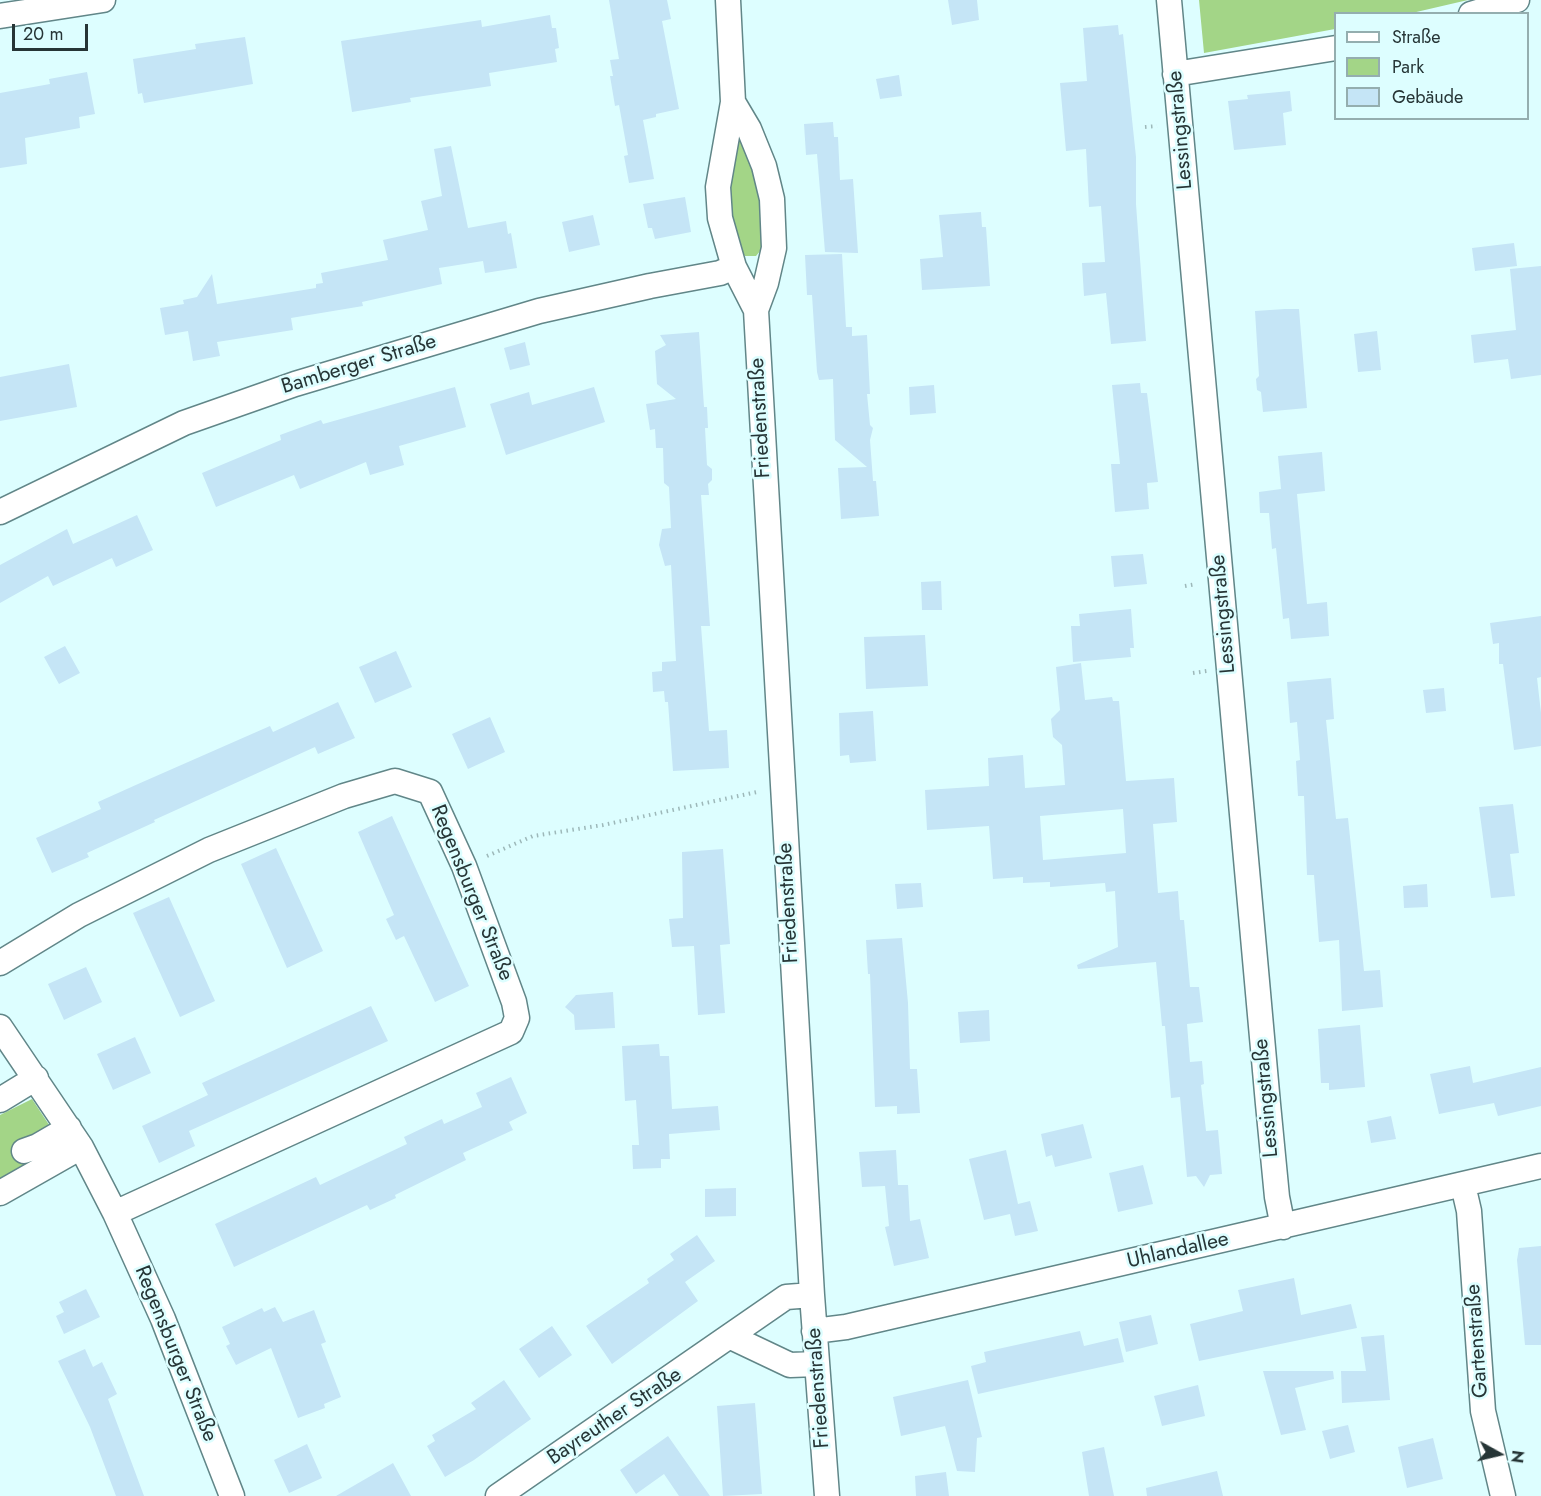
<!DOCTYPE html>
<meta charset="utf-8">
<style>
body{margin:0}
#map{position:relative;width:1541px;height:1496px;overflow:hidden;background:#ddfeff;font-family:Jost,sans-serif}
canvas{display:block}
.legend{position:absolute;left:1334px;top:12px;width:195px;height:108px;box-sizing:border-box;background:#ddfeff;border:2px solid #94aeaf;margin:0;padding:8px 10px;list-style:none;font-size:18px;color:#263536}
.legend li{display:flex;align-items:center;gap:12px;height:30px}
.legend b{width:30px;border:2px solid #94aeaf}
.north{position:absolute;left:1469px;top:1424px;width:60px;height:60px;-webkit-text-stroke:4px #ddfeff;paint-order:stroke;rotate:98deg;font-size:16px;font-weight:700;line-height:24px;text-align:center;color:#263536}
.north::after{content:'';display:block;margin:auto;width:21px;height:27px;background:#263536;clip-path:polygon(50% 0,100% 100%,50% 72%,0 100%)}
.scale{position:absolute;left:12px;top:24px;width:76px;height:27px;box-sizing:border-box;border:3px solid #263536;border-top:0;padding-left:8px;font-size:18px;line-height:21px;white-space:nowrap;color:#263536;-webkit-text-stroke:4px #ddfeff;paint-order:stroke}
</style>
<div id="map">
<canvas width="1541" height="1496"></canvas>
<ul class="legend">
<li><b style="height:8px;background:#fff"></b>Straße</li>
<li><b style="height:16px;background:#a3d587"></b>Park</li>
<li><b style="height:16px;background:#c5e5f6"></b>Gebäude</li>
</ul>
<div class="north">N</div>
<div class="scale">20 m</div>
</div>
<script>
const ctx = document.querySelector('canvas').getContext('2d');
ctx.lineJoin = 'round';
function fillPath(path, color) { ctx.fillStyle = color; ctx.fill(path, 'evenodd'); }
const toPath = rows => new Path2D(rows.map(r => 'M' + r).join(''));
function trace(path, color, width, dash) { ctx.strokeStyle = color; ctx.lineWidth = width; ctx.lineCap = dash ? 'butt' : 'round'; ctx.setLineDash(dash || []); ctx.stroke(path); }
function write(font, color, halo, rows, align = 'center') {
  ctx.font = font + ' Jost,sans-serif'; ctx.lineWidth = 5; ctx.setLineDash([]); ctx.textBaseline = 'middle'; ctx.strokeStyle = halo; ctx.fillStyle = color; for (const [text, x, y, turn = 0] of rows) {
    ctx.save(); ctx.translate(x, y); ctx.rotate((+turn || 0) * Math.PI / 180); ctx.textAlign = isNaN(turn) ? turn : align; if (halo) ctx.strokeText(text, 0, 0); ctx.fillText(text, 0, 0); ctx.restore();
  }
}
fillPath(toPath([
 [1199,0,1468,0,1412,13,1336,14,1335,29,1204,53],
 [735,137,743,137,758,167,765,245,756,256,745,256,736,245,728,220,729,182],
 [32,1099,63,1146,0,1182,0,1115]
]), '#a3d587');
fillPath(toPath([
 [609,0,667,0,671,19,662,21,679,109,656,114,656,117,643,120,654,179,629,183,624,156,628,155,619,105,615,106,610,76,613,76,610,60,619,59],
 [948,0,977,0,979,20,952,25],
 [550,15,552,28,556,28,559,48,555,49,557,62,489,73,491,86,410,98,411,102,352,112,341,41,481,20,482,27],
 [1118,25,1119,35,1123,34,1136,157,1136,204,1146,341,1111,344,1106,293,1084,296,1082,263,1105,262,1101,206,1089,207,1086,149,1066,151,1060,83,1087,81,1083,28],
 [245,37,253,84,144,103,142,93,138,94,133,59,196,49,195,44],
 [87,72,95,114,79,117,80,128,25,138,27,164,0,168,0,93,50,84,49,79],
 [899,75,902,96,880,99,876,79],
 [1290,91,1292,111,1283,113,1286,145,1234,150,1228,101,1248,99,1247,95],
 [833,122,834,137,838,137,840,180,853,179,858,253,825,252,817,154,806,155,804,124],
 [451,146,468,228,506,221,508,234,511,233,517,268,485,273,483,261,439,268,442,284,362,302,363,306,291,318,293,330,217,342,220,356,193,361,188,331,165,335,160,308,184,304,183,300,197,297,212,274,217,304,316,288,316,284,323,283,321,273,388,260,383,240,428,230,421,201,442,196,434,149],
 [685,197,691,232,655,239,652,228,648,228,643,204],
 [981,212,982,227,986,227,990,286,922,290,920,259,943,257,939,215],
 [593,215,600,245,569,252,562,222],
 [1514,243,1517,266,1475,271,1472,248],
 [842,254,846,327,852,327,852,336,867,335,870,394,867,394,870,425,873,428,870,440,873,481,876,481,879,516,841,519,838,468,867,467,835,440,833,379,819,380,817,372,812,295,807,295,805,255],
 [1541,266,1541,375,1511,379,1508,359,1474,363,1471,335,1516,330,1510,269],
 [1285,309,1299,309,1307,408,1263,412,1261,392,1257,390,1256,379,1259,376,1255,311],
 [1377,331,1381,370,1358,372,1354,334],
 [699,332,704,407,707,407,708,428,705,428,707,465,712,469,712,480,708,484,709,495,701,495,710,626,701,626,709,731,727,730,729,768,673,771,668,702,665,702,664,691,653,692,652,672,662,671,662,662,676,661,671,565,665,566,659,545,662,529,671,528,669,487,664,483,663,448,656,448,655,429,650,430,646,404,676,399,657,384,655,351,666,345,660,335],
 [525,342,530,365,510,370,504,348],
 [69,364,77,407,0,421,0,377],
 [1140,383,1141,393,1147,393,1158,482,1147,483,1149,509,1115,512,1111,464,1120,464,1112,385],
 [934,385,936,413,910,415,909,387],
 [455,387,466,427,399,446,404,465,370,475,366,462,300,489,294,475,216,507,202,473,281,440,280,435,321,420,323,424],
 [594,387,605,422,506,455,490,404,529,392,532,405],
 [1322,452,1325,491,1297,494,1307,604,1327,602,1329,636,1291,639,1289,618,1283,619,1276,548,1272,549,1269,513,1260,513,1259,492,1281,489,1278,456],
 [137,515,153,550,116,567,112,558,53,586,48,576,0,603,0,565,67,529,73,544],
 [1143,554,1147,584,1114,587,1111,556],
 [941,581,942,610,922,610,921,582],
 [1131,609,1134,648,1130,648,1131,657,1073,662,1071,626,1080,626,1079,614],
 [1541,616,1541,677,1537,678,1541,713,1541,746,1514,750,1503,664,1499,664,1499,643,1493,644,1490,623],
 [925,635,928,686,866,689,864,637],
 [65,646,80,673,59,684,44,657],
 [396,651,412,687,375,703,359,667],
 [1081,663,1085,700,1112,697,1113,701,1119,701,1126,781,1174,778,1177,822,1153,824,1158,893,1178,891,1180,920,1184,920,1190,987,1199,987,1203,1022,1187,1024,1190,1062,1202,1061,1204,1084,1201,1085,1206,1131,1218,1130,1222,1174,1210,1175,1204,1187,1196,1176,1187,1177,1180,1097,1171,1098,1165,1026,1162,1026,1156,962,1078,969,1077,965,1118,947,1115,891,1106,892,1105,883,1050,887,1050,882,1023,883,1023,877,993,879,989,826,927,830,925,790,989,786,988,758,1023,755,1025,788,1065,785,1062,745,1053,737,1051,719,1060,710,1056,667],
 [1123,809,1126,853,1043,860,1040,816],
 [1331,678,1334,719,1326,720,1336,819,1348,818,1364,971,1380,970,1383,1007,1342,1011,1339,940,1319,942,1314,875,1307,875,1304,796,1298,796,1296,761,1300,760,1297,722,1290,723,1287,682],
 [1444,688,1446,711,1426,713,1423,690],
 [338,702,355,738,318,754,315,747,154,820,155,822,87,853,89,857,52,873,36,838,101,809,98,802,138,784,270,726,273,732],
 [873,711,876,761,850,763,849,755,840,756,839,713],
 [490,717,505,752,468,769,452,734],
 [1513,804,1519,853,1510,854,1515,896,1491,898,1479,807],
 [392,816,469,986,435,1002,404,936,396,940,386,919,394,915,358,832],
 [276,848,323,951,287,968,241,864],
 [723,849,730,944,720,945,725,1013,698,1015,694,946,672,947,669,919,683,918,682,852],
 [921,883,923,907,897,909,895,884],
 [1427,884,1428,907,1404,908,1403,886],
 [169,897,215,1001,180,1017,133,913],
 [902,938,908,1003,910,1069,917,1069,920,1113,897,1114,897,1106,875,1107,870,974,868,974,866,940],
 [86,967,102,1002,64,1020,48,984],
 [613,992,615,1028,575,1030,574,1015,565,1007,576,995],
 [371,1006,388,1041,189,1131,195,1146,159,1163,142,1126,208,1095,202,1083],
 [989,1010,990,1041,960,1043,958,1012],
 [1360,1025,1365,1087,1329,1090,1329,1083,1321,1083,1318,1029],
 [135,1037,151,1073,113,1090,97,1054],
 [659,1044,660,1056,669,1056,672,1109,718,1106,720,1130,669,1134,670,1159,661,1159,661,1168,633,1169,632,1145,639,1145,636,1100,625,1101,622,1046],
 [1470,1066,1473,1083,1541,1067,1541,1106,1498,1116,1494,1103,1439,1114,1430,1074],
 [511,1077,527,1113,509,1122,513,1130,463,1153,466,1160,395,1195,396,1198,370,1210,367,1205,234,1267,215,1224,316,1177,320,1185,407,1144,404,1137,442,1119,444,1124,482,1107,476,1093],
 [1391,1116,1396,1139,1371,1143,1367,1121],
 [1083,1124,1092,1158,1055,1167,1052,1155,1046,1157,1041,1134],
 [896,1150,898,1185,908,1185,910,1221,920,1219,929,1258,894,1266,885,1227,889,1226,885,1186,862,1187,859,1152],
 [1006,1150,1018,1204,1030,1201,1038,1231,1015,1236,1010,1214,984,1220,969,1159],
 [1143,1165,1153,1204,1118,1212,1109,1173],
 [736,1188,736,1216,705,1217,705,1189],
 [697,1235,715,1261,685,1282,698,1301,612,1364,586,1326,649,1283,647,1279,674,1260,670,1254],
 [1541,1246,1541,1345,1525,1345,1517,1260,1519,1248],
 [1294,1278,1301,1315,1351,1304,1357,1328,1199,1361,1190,1324,1243,1311,1238,1290],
 [86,1289,100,1317,64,1334,56,1316,64,1312,59,1302],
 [275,1307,283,1322,314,1310,326,1342,321,1344,341,1397,324,1404,325,1408,298,1418,271,1348,236,1365,226,1346,230,1344,222,1327,262,1308,264,1312],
 [1151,1315,1158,1344,1126,1352,1119,1322],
 [552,1326,572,1355,539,1378,519,1349],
 [1080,1331,1084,1346,1118,1338,1124,1362,978,1394,971,1366,986,1362,984,1352],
 [1384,1335,1390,1400,1342,1403,1341,1371,1366,1371,1361,1337],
 [85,1349,93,1367,102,1362,117,1394,108,1399,144,1496,116,1496,90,1427,58,1361],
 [1263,1371,1333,1371,1334,1379,1295,1388,1306,1430,1281,1435],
 [504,1380,531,1419,474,1460,445,1477,427,1446,435,1441,432,1435,476,1409,471,1403],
 [968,1380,982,1437,977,1438,975,1472,957,1471,945,1426,901,1436,893,1397],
 [1198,1385,1205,1416,1162,1426,1154,1396],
 [755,1403,762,1494,723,1496,717,1406],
 [1348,1425,1355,1452,1330,1459,1322,1431],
 [668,1436,710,1496,679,1496,664,1474,636,1494,620,1470],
 [1433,1438,1443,1479,1407,1488,1398,1447],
 [307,1444,322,1478,289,1493,274,1460],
 [1104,1447,1114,1496,1089,1496,1082,1452],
 [393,1463,411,1496,336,1496],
 [1217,1471,1223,1496,1147,1496,1146,1488],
 [946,1472,949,1496,916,1496,915,1476]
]), '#c5e5f6');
const minor = toPath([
 [728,0,733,102,718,187,720,218,734,267,756,310],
 [1169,0,1268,1104,1277,1197,1283,1227],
 [1471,14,1517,0],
 [0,16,103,0],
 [1175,74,1336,48],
 [733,102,749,129,764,166,772,199,774,248,766,283,756,310,812,1295,827,1496],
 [0,512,184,423,295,384,539,311,650,286,720,273,734,267],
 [0,963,79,915,209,850,344,796,395,781,430,792,464,866,514,1002,517,1018,511,1032,115,1213],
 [0,1027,81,1147,115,1213,163,1319,232,1496],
 [0,1100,36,1078],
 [24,1151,38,1146,69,1128],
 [1463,1185,1469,1211,1483,1411,1503,1496],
 [0,1193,81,1147],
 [814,1331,846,1327,1541,1166],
 [731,1337,790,1365,817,1364],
 [498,1496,786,1297,812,1295]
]);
trace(minor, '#618688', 27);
trace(toPath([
 [1145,127,1157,126],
 [1185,586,1196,584],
 [1193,673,1207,671],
 [487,856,533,836,603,825,757,792]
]), '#9db8b9', 4, [1.5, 4.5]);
trace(minor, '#fff', 24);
write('21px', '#263536', '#ddfeff', [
 ["Lessingstraße",1181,130,-95],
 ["Bamberger Straße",359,365,-17],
 ["Friedenstraße",761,418,-93],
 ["Lessingstraße",1224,614,-95],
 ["Regensburger Straße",471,893,68],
 ["Friedenstraße",789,903,-93],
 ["Lessingstraße",1267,1098,-95],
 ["Uhlandallee",1178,1251,-13],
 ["Gartenstraße",1478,1341,-94],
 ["Regensburger Straße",175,1354,68],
 ["Friedenstraße",819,1388,-94],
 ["Bayreuther Straße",615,1417,-34]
]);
</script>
